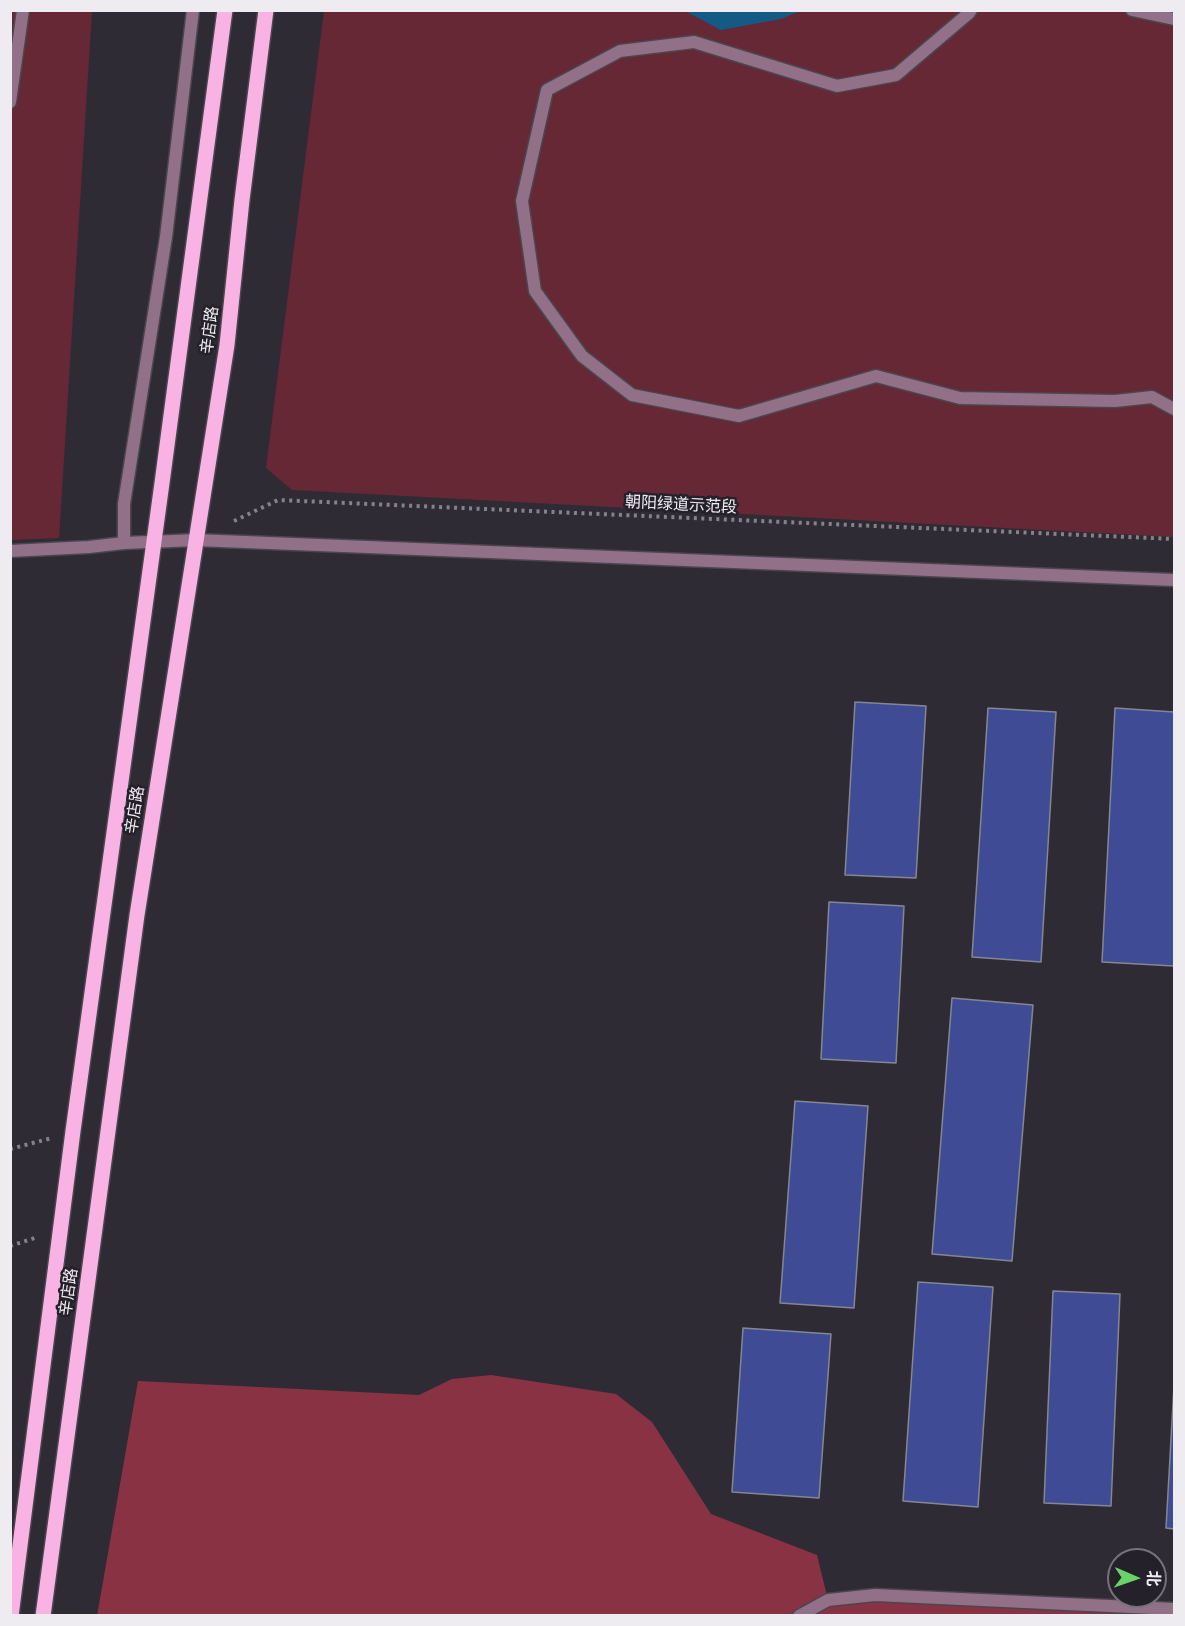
<!DOCTYPE html>
<meta charset="utf-8">
<style>
body{margin:0}
#map{position:relative;width:1185px;height:1626px;overflow:hidden;background:#2f2b34;font-family:Montserrat,"Noto Sans SC",sans-serif}
canvas{display:block}
.frame{position:absolute;inset:0;border:12px solid #eeecf1;pointer-events:none}
.north{position:absolute;left:1107px;top:1548px;width:60px;height:60px;box-sizing:border-box;background:#25212a;border:2px solid #75727a;border-radius:50%;rotate:92deg;font-size:16px;font-weight:700;line-height:24px;text-align:center;color:#eeecf1}
.north::after{content:'';display:block;margin:auto;width:21px;height:27px;background:#68d465;clip-path:polygon(50% 0,100% 100%,50% 72%,0 100%)}
</style>
<div id="map">
<canvas width="1185" height="1626"></canvas>
<div class="frame"></div>
<div class="north">北</div>
</div>
<script>
const ctx = document.querySelector('canvas').getContext('2d');
ctx.lineJoin = 'round';
function fillPath(path, color) { ctx.fillStyle = color; ctx.fill(path, 'evenodd'); }
const toPath = rows => new Path2D(rows.map(r => 'M' + r).join(''));
function trace(path, color, width, dash) { ctx.strokeStyle = color; ctx.lineWidth = width; ctx.lineCap = dash ? 'butt' : 'round'; ctx.setLineDash(dash || []); ctx.stroke(path); }
function write(font, color, halo, rows, align = 'center') {
  ctx.font = font + ' Montserrat,"Noto Sans SC",sans-serif'; ctx.lineWidth = 5; ctx.setLineDash([]); ctx.textBaseline = 'middle'; ctx.strokeStyle = halo; ctx.fillStyle = color; for (const [text, x, y, turn = 0] of rows) {
    ctx.save(); ctx.translate(x, y); ctx.rotate((+turn || 0) * Math.PI / 180); ctx.textAlign = isNaN(turn) ? turn : align; if (halo) ctx.strokeText(text, 0, 0); ctx.fillText(text, 0, 0); ctx.restore();
  }
}
fillPath(toPath([
 [10,11,92,11,59,538,11,540],
 [324,11,1174,11,1174,537,292,490,266,468]
]), '#652834');
fillPath(toPath([
 [491,1375,616,1394,652,1422,711,1514,817,1555,828,1600,875,1595,1135,1607,1134,1616,97,1616,138,1381,419,1395,452,1379]
]), '#893244');
fillPath(toPath([
 [685,11,800,11,781,19,721,30]
]), '#135b85');
const building = toPath([
 [855,702,926,706,916,878,845,875,855,702],
 [988,708,1056,712,1041,962,972,957,988,708],
 [1115,708,1174,712,1174,966,1102,962,1115,708],
 [829,902,904,906,896,1063,821,1059,829,902],
 [952,998,1033,1005,1012,1261,932,1254,952,998],
 [795,1101,868,1106,854,1308,780,1303,795,1101],
 [918,1282,993,1287,978,1507,903,1501,918,1282],
 [1053,1291,1120,1294,1111,1506,1044,1503,1053,1291],
 [743,1328,831,1334,819,1498,732,1492,743,1328],
 [1174,1386,1174,1529,1166,1528,1174,1386]
]);
fillPath(building, '#3f4c95');
trace(building, '#848792', 1.5);
const lane = toPath([
 [971,10,969,13,896,75,837,86,694,42,620,51,547,90,522,201,535,291,582,356,632,395,739,416,876,376,960,398,1115,401,1152,397,1174,409],
 [1132,10,1174,19],
 [10,102,23,10],
 [124,543,124,504,166,237,193,10]
]);
const street = toPath([
 [10,551,89,547,124,543,196,540,1174,580],
 [799,1616,828,1600,875,1595,1174,1609]
]);
const primary = toPath([
 [11,1616,73,1131,162,483,225,10],
 [43,1616,137,915,227,345,242,200,266,10]
]);
trace(lane, '#4a464e', 15);
trace(street, '#4a464e', 15);
trace(primary, '#4a464e', 18);
trace(toPath([
 [234,521,278,500,1174,539],
 [10,1149,52,1138],
 [10,1246,38,1237]
]), '#858289', 4, [3, 4.5]);
trace(lane, '#927087', 12);
trace(street, '#927087', 12);
trace(primary, '#f8b2e3', 15);
write('16px', '#eeecf1', '#25212a', [
 ["辛店路",210,330,-83],
 ["朝阳绿道示范段",681,505,3],
 ["辛店路",135,810,-81],
 ["辛店路",69,1292,-82]
]);
</script>
